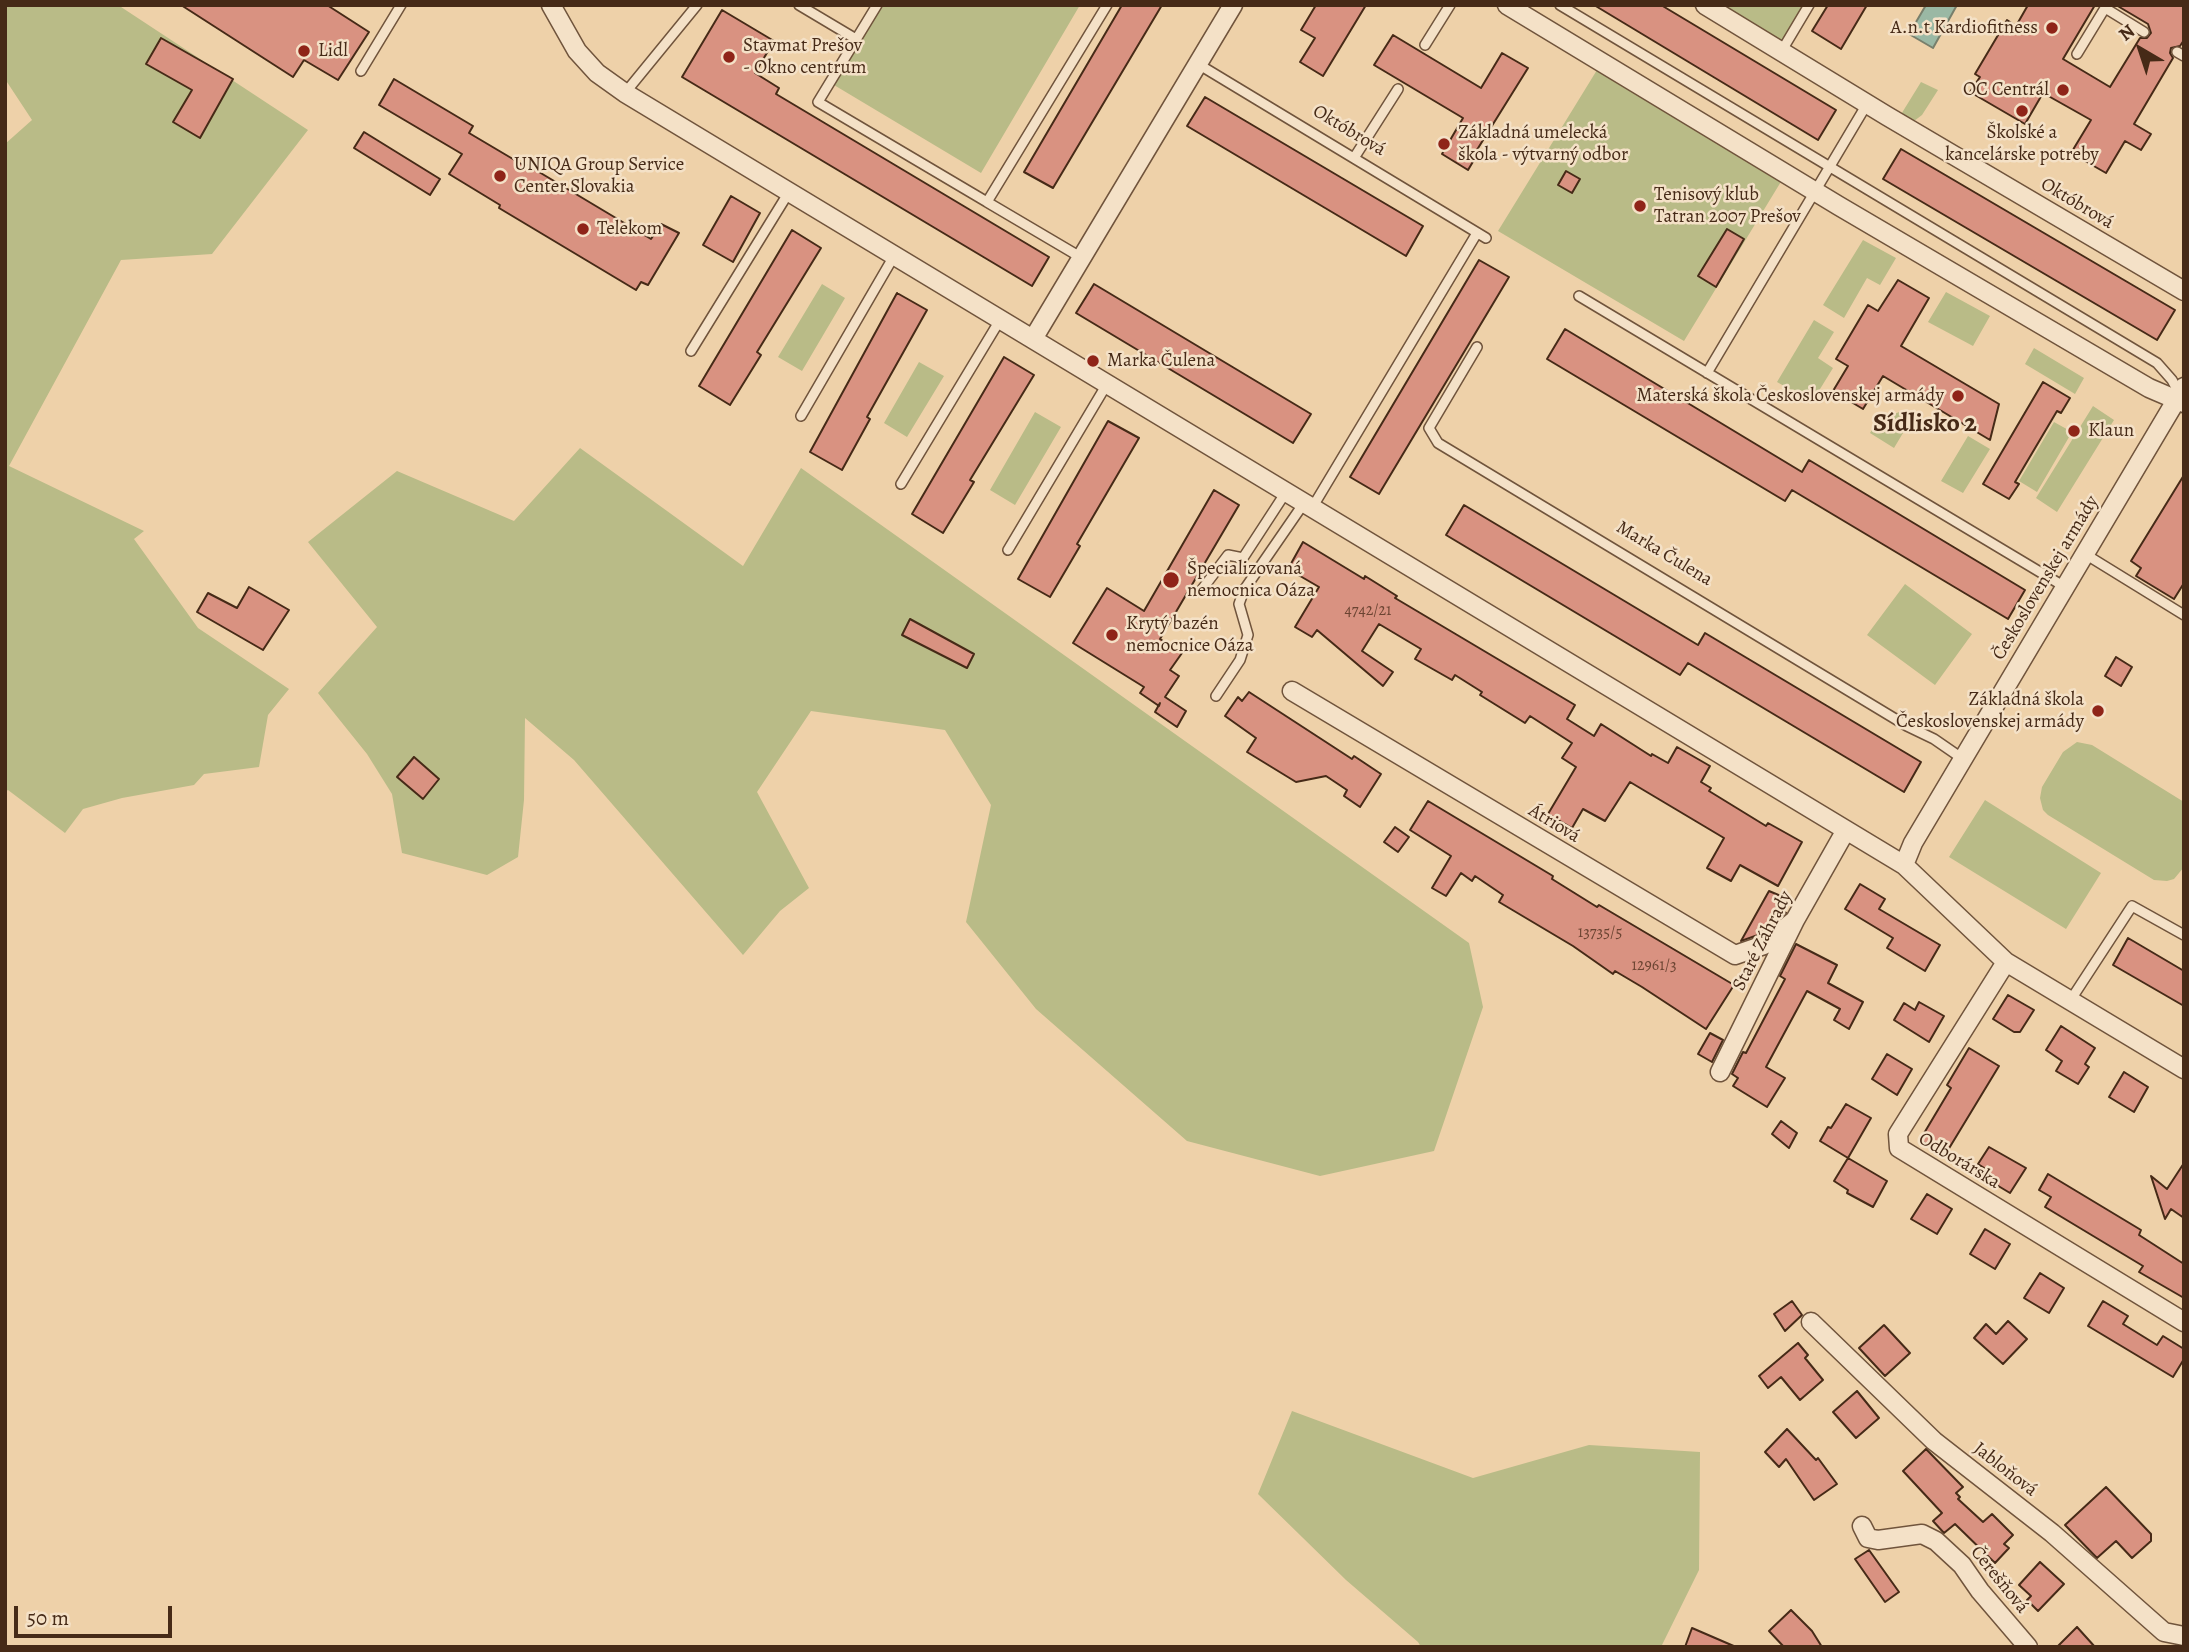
<!DOCTYPE html>
<meta charset="utf-8">
<style>
body{margin:0}
#map{position:relative;width:2189px;height:1652px;overflow:hidden;background:#eed1a9;font-family:Alegreya,serif}
canvas{display:block}
.frame{position:absolute;inset:0;border:7px solid #462a17;pointer-events:none}
.north{position:absolute;left:2105px;top:14px;width:70px;height:70px;-webkit-text-stroke:5px #f4e1c7;paint-order:stroke;rotate:321deg;font-size:19px;font-weight:700;line-height:28px;text-align:center;color:#462a17}
.north::after{content:'';display:block;margin:auto;width:24px;height:32px;background:#462a17;clip-path:polygon(50% 0,100% 100%,50% 72%,0 100%)}
.scale{position:absolute;left:14px;top:1606px;width:158px;height:32px;box-sizing:border-box;border:4px solid #462a17;border-top:0;padding-left:9px;font-size:21px;line-height:24px;white-space:nowrap;color:#462a17;-webkit-text-stroke:5px #f4e1c7;paint-order:stroke}
</style>
<div id="map">
<canvas width="2189" height="1652"></canvas>
<div class="frame"></div>
<div class="north">N</div>
<div class="scale">50 m</div>
</div>
<script>
const ctx = document.querySelector('canvas').getContext('2d');
ctx.lineJoin = 'round';
function fillPath(path, color) { ctx.fillStyle = color; ctx.fill(path, 'evenodd'); }
const toPath = rows => new Path2D(rows.map(r => 'M' + r).join(''));
function trace(path, color, width, dash) { ctx.strokeStyle = color; ctx.lineWidth = width; ctx.lineCap = dash ? 'butt' : 'round'; ctx.setLineDash(dash || []); ctx.stroke(path); }
function write(font, color, halo, rows, align = 'center') {
  ctx.font = font + ' Alegreya,serif'; ctx.lineWidth = 5; ctx.setLineDash([]); ctx.textBaseline = 'middle'; ctx.strokeStyle = halo; ctx.fillStyle = color; for (const [text, x, y, turn = 0] of rows) {
    ctx.save(); ctx.translate(x, y); ctx.rotate((+turn || 0) * Math.PI / 180); ctx.textAlign = isNaN(turn) ? turn : align; if (halo) ctx.strokeText(text, 0, 0); ctx.fillText(text, 0, 0); ctx.restore();
  }
}
fillPath(toPath([
 [5,5,118,5,308,130,212,254,121,260,9,466,144,531,134,539,198,628,289,689,268,715,259,767,204,774,194,785,122,798,83,809,65,833,8,790,5,792,5,144,32,120,5,79],
 [881,5,1080,5,981,173,834,85],
 [1718,5,1814,5,1787,48],
 [1597,70,1782,180,1684,341,1498,231],
 [1921,82,1938,90,1922,115,1914,121,1909,121,1900,116],
 [1863,240,1896,258,1880,285,1867,278,1844,318,1823,305],
 [822,284,845,298,802,371,778,357],
 [1946,292,1990,316,1973,346,1928,322],
 [1814,320,1834,332,1818,358,1833,368,1812,402,1777,382],
 [2034,348,2084,378,2075,394,2025,364],
 [919,362,944,376,907,437,884,423],
 [2093,406,2114,420,2057,512,2036,498],
 [1902,411,1912,418,1894,448,1870,433,1878,420],
 [1035,412,1061,427,1015,505,990,490],
 [2054,422,2072,432,2037,492,2019,481],
 [1968,436,1990,449,1963,493,1941,481],
 [580,448,743,566,801,468,1469,943,1483,1007,1434,1151,1320,1176,1187,1141,1036,1009,966,922,991,805,945,730,811,711,757,792,809,888,780,911,743,955,574,760,525,718,524,800,518,857,487,875,402,853,392,794,367,754,318,693,377,627,308,542,397,471,514,521],
 [1905,584,1972,634,1935,685,1867,635],
 [2077,742,2092,745,2184,802,2184,867,2174,879,2167,881,2154,880,2048,815,2043,810,2040,798,2042,787,2063,752],
 [1985,800,2101,873,2066,929,1949,857],
 [1292,1411,1473,1478,1589,1445,1700,1452,1699,1570,1661,1647,1421,1647,1418,1642,1346,1580,1258,1494]
]), '#b9bb87');
const water = toPath([
 [1926,5,1957,5,1933,48,1909,34,1926,5]
]);
fillPath(water, '#9ab8a4');
trace(water, '#787f6c', 2);
const building = toPath([
 [181,5,327,5,369,32,338,80,304,60,293,77,181,5],
 [1122,5,1162,5,1053,188,1024,172,1122,5],
 [1316,5,1366,5,1323,76,1300,62,1315,38,1301,30,1316,5],
 [1594,5,1661,5,1836,110,1818,140,1594,5],
 [1828,5,1867,5,1841,49,1812,31,1828,5],
 [2028,5,2095,5,2063,59,2110,87,2140,38,2147,38,2151,33,2148,24,2116,5,2184,5,2184,40,2180,46,2171,48,2170,53,2173,58,2134,124,2151,134,2141,150,2125,141,2106,173,2071,153,2091,120,2043,93,2025,124,1970,92,1980,77,1975,74,2007,20,2016,26,2028,5],
 [722,10,774,41,755,73,779,88,776,94,1049,257,1032,286,682,77,722,10],
 [1393,35,1481,88,1502,53,1528,68,1475,153,1477,155,1468,170,1442,154,1463,118,1374,65,1393,35],
 [161,38,233,79,200,138,173,122,192,90,146,64,161,38],
 [394,79,473,126,469,133,523,165,524,163,651,239,661,224,679,233,648,285,641,282,636,290,499,208,500,205,449,174,462,154,379,105,394,79],
 [1205,97,1423,226,1406,256,1187,126,1205,97],
 [364,132,440,179,430,195,354,148,364,132],
 [1901,149,2175,310,2157,340,1883,179,1901,149],
 [1566,171,1580,179,1572,193,1558,185,1566,171],
 [731,196,760,213,733,262,703,245,731,196],
 [1727,229,1744,239,1716,287,1698,276,1727,229],
 [792,230,821,248,757,352,761,355,730,405,699,386,792,230],
 [1479,260,1509,277,1379,494,1350,477,1479,260],
 [1898,280,1929,298,1901,346,1999,404,1990,440,1883,376,1863,409,1833,391,1848,366,1836,359,1868,305,1878,311,1898,280],
 [1094,284,1311,414,1293,443,1076,313,1094,284],
 [897,293,927,310,867,417,870,419,842,470,810,452,897,293],
 [1565,329,1802,472,1809,460,2025,590,2008,619,1792,490,1785,501,1547,359,1565,329],
 [1004,357,1034,375,970,480,974,482,943,533,912,514,1004,357],
 [2043,382,2070,398,2061,413,2057,411,2015,482,2019,484,2009,499,1983,484,2043,382],
 [1108,421,1139,438,1077,544,1080,546,1050,597,1018,579,1108,421],
 [2184,475,2184,583,2174,599,2136,576,2141,568,2131,561,2184,475],
 [1214,490,1239,505,1160,639,1182,653,1170,670,1179,676,1165,697,1186,711,1177,727,1155,712,1160,703,1159,706,1140,693,1144,687,1073,643,1107,588,1144,611,1214,490],
 [1464,505,1698,645,1705,633,1921,762,1904,792,1688,663,1680,675,1446,535,1464,505],
 [1303,542,1364,579,1365,576,1397,596,1395,598,1575,705,1567,719,1594,736,1601,724,1651,756,1652,754,1668,763,1677,747,1710,766,1701,782,1711,788,1709,791,1766,826,1768,823,1802,842,1778,886,1740,865,1731,881,1707,868,1724,838,1630,782,1605,821,1583,809,1572,828,1548,814,1576,767,1562,758,1572,743,1530,716,1525,723,1480,695,1482,692,1455,675,1452,680,1415,659,1421,649,1379,624,1362,651,1393,672,1383,686,1317,630,1312,637,1295,627,1319,587,1288,569,1303,542],
 [249,587,289,610,263,650,197,612,208,593,237,608,249,587],
 [910,619,974,654,967,668,902,635,910,619],
 [2116,657,2132,667,2121,686,2105,676,2116,657],
 [1249,692,1352,759,1354,756,1381,774,1360,807,1344,796,1347,790,1326,776,1296,782,1247,752,1256,738,1225,716,1238,697,1242,701,1249,692],
 [414,757,439,779,423,799,397,777,414,757],
 [1428,801,1553,876,1552,879,1597,907,1599,905,1734,985,1706,1029,1642,987,1615,971,1613,974,1573,946,1499,902,1503,895,1475,876,1472,881,1461,873,1446,896,1432,888,1451,856,1410,830,1428,801],
 [1395,827,1409,837,1398,852,1384,842,1395,827],
 [1860,884,1885,899,1879,909,1940,945,1925,971,1887,948,1893,938,1845,909,1860,884],
 [1769,891,1788,899,1782,911,1786,913,1758,935,1741,941,1769,891],
 [2128,938,2184,971,2184,1006,2113,965,2128,938],
 [1796,944,1837,965,1828,983,1863,1002,1849,1029,1834,1020,1840,1009,1807,991,1766,1067,1785,1078,1767,1107,1733,1086,1738,1078,1732,1074,1743,1052,1746,1053,1785,979,1780,976,1796,944],
 [2008,995,2034,1010,2020,1032,2014,1032,1993,1019,2008,995],
 [1919,1002,1944,1016,1929,1042,1894,1020,1904,1003,1915,1010,1919,1002],
 [2061,1026,2095,1048,2085,1064,2089,1067,2078,1084,2056,1071,2062,1061,2046,1050,2061,1026],
 [1710,1033,1723,1040,1712,1062,1698,1054,1710,1033],
 [1969,1048,1999,1066,1945,1155,1920,1140,1951,1088,1947,1085,1969,1048],
 [1887,1054,1912,1069,1897,1095,1872,1079,1887,1054],
 [2124,1072,2148,1087,2134,1112,2109,1097,2124,1072],
 [1846,1104,1871,1118,1848,1158,1820,1141,1828,1127,1831,1128,1846,1104],
 [1781,1121,1797,1133,1789,1148,1772,1134,1781,1121],
 [1989,1147,2026,1168,2010,1193,1985,1178,1989,1171,1978,1164,1989,1147],
 [1848,1158,1887,1181,1873,1207,1847,1193,1848,1190,1834,1181,1848,1158],
 [2184,1163,2184,1218,2171,1209,2165,1219,2151,1176,2167,1189,2184,1163],
 [2048,1174,2141,1230,2139,1235,2184,1264,2184,1298,2139,1272,2143,1266,2045,1207,2051,1197,2039,1190,2048,1174],
 [1927,1194,1952,1209,1937,1234,1911,1219,1927,1194],
 [1985,1229,2010,1244,1995,1269,1970,1254,1985,1229],
 [2040,1273,2064,1288,2049,1313,2024,1298,2040,1273],
 [1792,1301,1802,1315,1785,1331,1774,1314,1792,1301],
 [2103,1301,2128,1316,2123,1324,2157,1345,2163,1336,2184,1349,2184,1359,2173,1377,2088,1326,2103,1301],
 [2008,1321,2027,1339,2003,1364,1974,1338,1986,1324,1996,1334,2008,1321],
 [1884,1325,1910,1353,1885,1376,1859,1348,1884,1325],
 [1798,1343,1808,1355,1805,1358,1823,1380,1800,1400,1781,1377,1768,1388,1759,1376,1798,1343],
 [1857,1391,1879,1418,1856,1438,1833,1412,1857,1391],
 [1787,1429,1816,1460,1818,1458,1837,1484,1814,1500,1786,1459,1779,1467,1765,1452,1787,1429],
 [1926,1449,1963,1487,1956,1493,1960,1497,1958,1499,1983,1522,1992,1514,2013,1535,2004,1544,2009,1548,1995,1563,1955,1524,1944,1533,1933,1521,1942,1513,1903,1471,1926,1449],
 [2106,1487,2151,1534,2151,1541,2132,1558,2116,1541,2097,1558,2065,1525,2106,1487],
 [1869,1550,1899,1592,1885,1602,1855,1559,1869,1550],
 [2040,1562,2064,1584,2038,1611,2027,1600,2031,1596,2019,1585,2040,1562],
 [1791,1610,1812,1631,1822,1647,1784,1647,1769,1631,1791,1610],
 [2077,1627,2095,1647,2057,1647,2077,1627],
 [1692,1628,1736,1647,1685,1647,1692,1628]
]);
fillPath(building, '#d99281');
trace(building, '#462a17', 2);
const lane = toPath([
 [799,5,856,39],
 [877,5,818,102,987,202,1107,5],
 [1560,5,2157,363,2172,380,2179,393],
 [1425,45,1450,5],
 [1781,52,1809,5],
 [2177,52,2184,56],
 [2077,54,2105,8,2144,32],
 [1198,64,1486,238],
 [361,71,401,5],
 [625,93,697,5],
 [1354,158,1398,89],
 [987,202,1082,258],
 [1579,296,2065,587],
 [1477,347,1429,428,1438,443,1907,726,1934,739,1963,759],
 [691,351,789,192],
 [1707,373,1867,104],
 [801,416,894,256],
 [901,484,1000,320],
 [1312,508,1477,233],
 [1008,550,1107,384],
 [2085,554,2184,615],
 [1200,592,1228,555,1243,558,1286,492],
 [1216,696,1240,660,1248,635,1239,604,1244,590,1304,503],
 [2070,1001,2132,906,2184,935]
]);
const street = toPath([
 [551,5,577,51,597,73,625,93,1904,865,2006,962,2184,1069],
 [1507,5,1839,206,2149,388,2184,403],
 [1705,5,1887,116,2184,291],
 [1033,339,1233,5],
 [1292,691,1735,955,1764,945,1795,920],
 [1904,865,1913,843,2184,387],
 [2006,962,1898,1134,1899,1148,2184,1322],
 [1720,1072,1795,920,1846,830],
 [1811,1322,1934,1441,2052,1533,2164,1632,2184,1636],
 [1862,1526,1868,1538,1878,1540,1922,1534,1936,1541,1962,1565,1980,1591,2028,1647]
]);
trace(lane, '#70543c', 12);
trace(street, '#70543c', 21);
trace(lane, '#f4e1c7', 9);
trace(street, '#f4e1c7', 18);
for (const [x, y, r, color] of [
 [2052,28,7,"#8f2418"],
 [304,51,7,"#8f2418"],
 [729,57,7,"#8f2418"],
 [2063,90,7,"#8f2418"],
 [2022,111,7,"#8f2418"],
 [1444,144,7,"#8f2418"],
 [500,176,7,"#8f2418"],
 [1640,206,7,"#8f2418"],
 [583,229,7,"#8f2418"],
 [1093,361,7,"#8f2418"],
 [1958,396,7,"#8f2418"],
 [2074,431,7,"#8f2418"],
 [1171,580,9,"#8f2418"],
 [1112,635,7,"#8f2418"],
 [2098,711,7,"#8f2418"]
]) { const dot = new Path2D(); dot.arc(x, y, r, 0, 2 * Math.PI); ctx.fillStyle = color; ctx.fill(dot); trace(dot, '#f4e1c7', 2.5); }
write('16px', '#6b4432', null, [
 ["4742/21",1368,611],
 ["13735/5",1600,933],
 ["12961/3",1654,966]
]);
write('19px', '#462a17', '#f4e1c7', [
 ["A.n.t Kardiofitness",2038,28,"right"],
 ["Stavmat Prešov",743,46],
 ["- Okno centrum",743,68],
 ["Lidl",318,51],
 ["OC Centrál",2049,90,"right"],
 ["Základná umelecká",1458,133],
 ["škola - výtvarný odbor",1458,155],
 ["Školské a",2022,133,"center"],
 ["kancelárske potreby",2022,155,"center"],
 ["UNIQA Group Service",514,165],
 ["Center Slovakia",514,187],
 ["Tenisový klub",1654,195],
 ["Tatran 2007 Prešov",1654,217],
 ["Telekom",597,229],
 ["Marka Čulena",1107,361],
 ["Materská škola Československej armády",1944,396,"right"],
 ["Klaun",2088,431],
 ["Špecializovaná",1187,569],
 ["nemocnica Oáza",1187,591],
 ["Krytý bazén",1126,624],
 ["nemocnice Oáza",1126,646],
 ["Základná škola",2084,700,"right"],
 ["Československej armády",2084,722,"right"]
], 'left');
write('19px', '#462a17', '#f4e1c7', [
 ["Októbrová",1349,131,31],
 ["Októbrová",2077,204,31],
 ["Marka Čulena",1664,554,31],
 ["Československej armády",2046,578,-59],
 ["Átriová",1554,824,31],
 ["Staré Záhrady",1763,941,-63],
 ["Odborárska",1959,1161,31],
 ["Jabloňová",2005,1470,38],
 ["Čerešňová",1999,1580,51]
]);
write('bold 26px', '#462a17', '#f4e1c7', [
 ["Sídlisko 2",1925,425]
]);
</script>
